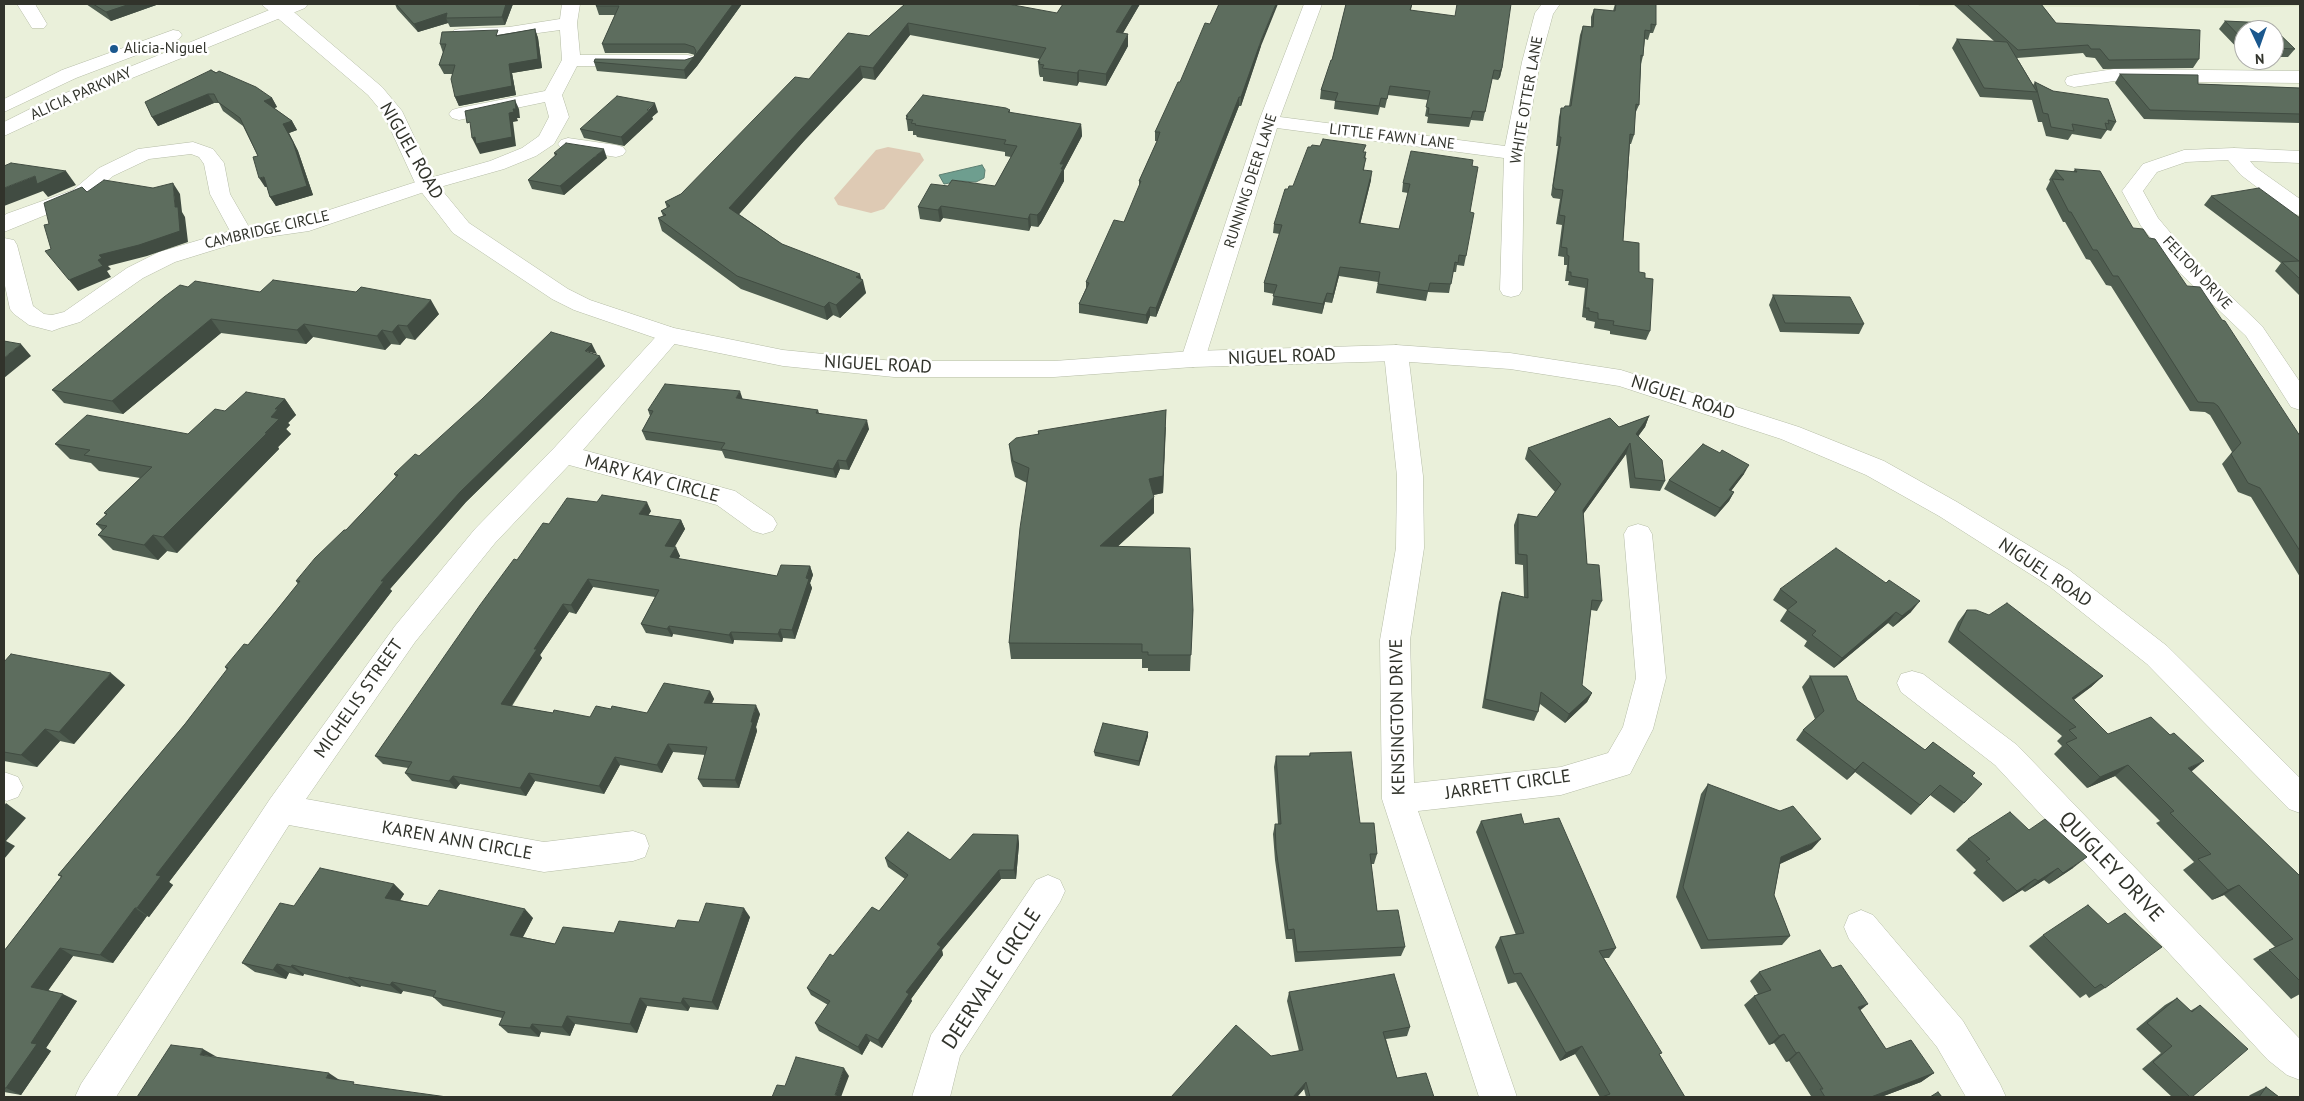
<!DOCTYPE html>
<style>
body{margin:0}
#map{position:relative;width:2304px;height:1101px;overflow:hidden;background:#eaf0da;font-family:"PT Sans",sans-serif}
canvas{display:block}
.frame{position:absolute;inset:0;border:5px solid #31332b;pointer-events:none}
.north{position:absolute;left:2234px;top:20px;width:50px;height:50px;box-sizing:border-box;background:#fff;border:1px solid #adadaa;border-radius:50%;rotate:177deg;font-size:14px;font-weight:700;line-height:20px;text-align:center;color:#31332b}
.north::after{content:'';display:block;margin:auto;width:18px;height:22px;background:#1b588e;clip-path:polygon(50% 0,100% 100%,50% 72%,0 100%)}
</style>
<div id="map">
<canvas width="2304" height="1101"></canvas>
<div class="frame"></div>
<div class="north">N</div>
</div>
<script>
const ctx = document.querySelector('canvas').getContext('2d');
ctx.lineJoin = 'round';
function fillPath(path, color) { ctx.fillStyle = color; ctx.fill(path, 'evenodd'); }
const toPath = rows => new Path2D(rows.map(r => 'M' + r).join(''));
function trace(path, color, width, dash) { ctx.strokeStyle = color; ctx.lineWidth = width; ctx.lineCap = dash ? 'butt' : 'round'; ctx.setLineDash(dash || []); ctx.stroke(path); }
function write(font, color, halo, rows, align = 'center') {
  ctx.font = font + ' "PT Sans",sans-serif'; ctx.lineWidth = 5; ctx.setLineDash([]); ctx.textBaseline = 'middle'; ctx.strokeStyle = halo; ctx.fillStyle = color; for (const [text, x, y, turn = 0] of rows) {
    ctx.save(); ctx.translate(x, y); ctx.rotate((+turn || 0) * Math.PI / 180); ctx.textAlign = isNaN(turn) ? turn : align; if (halo) ctx.strokeText(text, 0, 0); ctx.fillText(text, 0, 0); ctx.restore();
  }
}
fillPath(toPath([
 [1918,4,2300,4,2300,6,2229,8,1919,6]
]), '#dfe8ca');
fillPath(toPath([
 [888,147,920,153,924,160,884,209,871,213,838,205,834,198,876,150]
]), '#decab4');
const water = toPath([
 [982,165,985,170,984,178,976,182,961,181,944,184,939,175,982,165]
]);
fillPath(water, '#6e9e8f');
trace(water, '#5c7e71', 1);
const street = toPath([
 [17,4,35,4,47,24,44,28,32,28,17,4],
 [562,4,580,4,577,23,580,55,688,55,695,57,697,61,695,65,688,67,577,66,562,95,569,117,554,144,536,156,504,169,433,189,309,231,246,240,175,262,143,278,80,322,60,328,52,331,29,325,14,314,10,309,4,281,4,238,14,240,17,245,33,306,44,314,52,315,64,312,127,268,159,252,230,231,210,194,204,164,199,157,191,154,149,159,113,176,87,198,4,232,4,216,6,214,73,190,99,168,138,149,193,142,213,149,224,163,230,194,249,227,298,220,419,181,490,161,522,148,539,136,549,117,545,102,459,120,452,118,449,114,452,110,459,108,545,91,562,60,560,30,509,37,460,39,454,38,451,34,454,30,460,29,509,27,560,19,562,4],
 [1304,4,1322,4,1280,117,1505,146,1522,62,1535,13,1542,4,1560,4,1553,14,1540,62,1524,153,1522,290,1519,295,1511,297,1503,295,1500,290,1504,158,1277,128,1205,359,1201,365,1193,367,1185,365,1181,359,1259,121,1304,4],
 [2114,69,2300,71,2300,83,2114,81,2074,87,2067,85,2065,81,2067,77,2074,75,2114,69],
 [568,138,616,145,623,147,626,151,623,155,616,157,561,148,558,144,561,140,568,138],
 [2234,148,2300,151,2300,163,2250,161,2255,167,2300,199,2300,215,2292,214,2241,175,2228,160,2186,162,2157,172,2143,191,2158,218,2196,263,2262,326,2300,382,2300,410,2291,407,2246,336,2180,273,2141,226,2122,191,2143,164,2184,150,2234,148],
 [670,327,678,330,682,335,678,340,583,450,735,491,773,517,777,524,773,531,763,534,753,531,717,505,569,465,495,543,415,642,306,799,544,842,633,831,645,835,649,846,645,857,633,861,544,872,289,825,116,1097,75,1097,81,1084,270,799,395,626,475,529,555,447,662,330,670,327],
 [1396,345,1404,347,1408,353,1423,476,1424,548,1410,640,1414,783,1561,767,1608,753,1623,727,1636,678,1624,534,1628,527,1638,524,1648,527,1652,534,1666,678,1653,729,1630,774,1561,795,1418,811,1517,1097,1479,1097,1382,799,1380,640,1396,548,1397,476,1384,353,1388,347,1396,345],
 [1912,671,1923,674,2017,745,2300,1039,2300,1080,2287,1075,2268,1060,1995,765,1901,692,1897,683,1901,674,1912,671],
 [4,772,18,777,23,787,18,797,7,801,4,800,4,772],
 [1048,875,1060,880,1065,891,1060,902,960,1056,950,1097,912,1097,931,1035,1036,880,1048,875],
 [1861,910,1873,915,1963,1021,2000,1084,2006,1097,1966,1097,1937,1047,1849,939,1844,927,1849,915,1861,910]
]);
const secondary = toPath([
 [261,4,282,4,288,7,382,87,402,111,436,183,469,223,568,289,590,300,674,328,783,350,894,361,1054,361,1193,351,1396,345,1510,353,1621,370,1799,427,1884,461,1957,502,2069,570,2167,646,2300,778,2300,813,2289,809,2147,664,2049,586,1939,516,1866,475,1781,439,1619,386,1510,369,1396,361,1193,367,1054,377,894,377,783,366,670,343,574,310,552,299,453,233,416,185,383,113,368,95,261,4]
]);
const primary = toPath([
 [284,4,308,4,305,8,105,89,4,136,4,122,46,101,284,4],
 [173,30,179,31,182,35,179,39,76,78,4,112,4,99,62,70,173,30]
]);
trace(street, '#b5bca6', 1);
trace(secondary, '#b5bca6', 1);
trace(primary, '#b5bca6', 1);
fillPath(street, '#fff');
fillPath(secondary, '#fff');
fillPath(primary, '#fff');
fillPath(toPath([
 [86,4,159,4,111,21],
 [395,4,513,4,505,25,450,27,448,23,418,32,397,9],
 [597,4,742,4,697,66,695,55,688,53,605,53,602,44,615,15,599,15,596,6],
 [905,4,1057,13,1063,4,1140,4,1123,33,1128,46,1106,86,1079,82,1077,86,1043,81,1043,77,1040,77,1039,74,1038,62,1040,59,910,35,875,80,863,78,804,141,739,214,782,244,861,279,866,293,840,318,833,315,827,320,741,289,662,231,658,218,663,216,661,211,667,208,665,202,681,194,809,79,869,36],
 [1346,4,1412,4,1411,10,1502,69,1500,77,1498,80,1492,79,1483,121,1471,120,1469,127,1427,123,1428,117,1425,116,1428,100,1388,95,1385,108,1380,107,1378,115,1334,109,1335,101,1320,99,1321,90,1332,60],
 [1615,4,1656,4,1656,25,1653,33,1650,33,1648,40,1645,39,1643,56,1641,64,1639,105,1635,114,1634,135,1631,144,1630,144,1623,241,1639,272,1645,278,1650,331,1646,340,1610,334,1610,331,1594,328,1595,322,1586,320,1586,318,1582,317,1585,288,1568,285,1569,281,1565,281,1567,265,1564,265,1564,257,1558,256,1562,225,1556,224,1560,199,1553,198,1551,195,1558,146,1556,146,1559,117,1561,108,1564,108,1569,106,1580,35,1583,26,1591,27,1591,17,1594,9,1613,11],
 [1953,4,2041,4,2056,23,2199,59,2193,68,2103,69,2095,58,2086,57,2083,53,2017,58,2033,85,2035,82,2116,122,2111,131,2107,130,2101,139,2072,134,2068,140,2046,136,2042,122,2038,122,2032,100,1980,97,1952,48,1957,39,1995,42],
 [2225,21,2268,23,2295,49,2288,57,2274,57,2274,30,2244,30,2244,55,2219,29],
 [1210,24,1261,46,1241,106,1239,106,1156,317,1150,316,1147,324,1079,313,1079,304,1086,288,1086,282,1124,222,1139,188,1139,181,1157,141,1155,141,1155,132],
 [535,29,538,38,542,68,512,73,516,95,459,106,455,97,452,74,444,74,439,65,443,53,440,44],
 [694,57,697,66,686,79,597,71,594,62,685,60],
 [211,70,272,98,277,107,274,108,292,121,297,130,289,133,298,151,313,195,276,206,270,197,267,187,265,187,258,156,243,126,223,111,219,103,214,103,158,126,152,117],
 [2120,74,2198,84,2300,88,2300,123,2144,119,2115,83],
 [1010,110,1010,113,1081,124,1082,136,1064,170,1064,181,1041,223,1038,227,1031,226,1029,231,943,218,940,222,920,219,918,207,948,186,995,186,1011,157,1005,156,1005,152,917,137,916,135,913,135,913,131,908,131,906,116],
 [658,112,652,117,653,119,624,146,584,138,580,129],
 [1365,152,1366,152,1364,170,1371,180,1360,224,1399,229,1408,193,1402,192,1403,183,1472,166,1470,212,1466,256,1464,266,1457,265,1456,272,1453,272,1449,293,1428,292,1426,301,1376,293,1378,282,1339,276,1332,303,1325,302,1322,314,1272,305,1274,294,1264,292,1264,283,1280,234,1273,233,1274,224,1288,189],
 [554,153,607,158,564,195,532,189,528,180,555,156],
 [2075,169,2133,228,2149,238,2300,436,2300,577,2251,497,2238,492,2222,464,2232,452,2210,415,2205,412,2190,411,2111,286,2106,285,2090,260,2086,259,2065,222,2063,222,2046,189,2050,181,2049,180,2055,170,2073,172],
 [2211,196,2300,218,2300,296,2275,271,2281,263,2204,205],
 [188,287,260,292,439,314,415,340,406,338,400,345,391,344,385,350,313,337,306,344,221,333,123,414,64,403,52,390],
 [1773,295,1864,324,1859,334,1780,332,1769,305],
 [597,355,605,366,466,502,390,589,392,591,169,882,173,885,149,917,147,916,113,963,73,956,48,990,77,1001,46,1048,51,1051,21,1095,4,1092,4,951,61,877,58,875,185,724,227,670,225,667,248,645,298,584,296,581,346,530,396,477,394,474,419,456],
 [285,399,296,415,288,423,290,425,286,429,291,434,278,447,279,449,177,553,167,551,158,560,113,550,98,535,102,530,96,524,106,515,104,513,140,478,99,471,91,463,70,459,55,444,188,434,225,411],
 [743,399,818,410,819,413,869,429,849,470,840,469,836,478,725,458,722,451,646,440,642,431,650,416,648,410],
 [1649,416,1645,427,1638,436,1665,481,1660,491,1630,488,1626,454,1583,514,1587,564,1602,601,1597,611,1591,610,1582,685,1592,693,1587,702,1565,723,1540,704,1538,712,1534,721,1482,708,1499,602,1502,592,1524,597,1523,565,1515,564,1514,525,1518,514,1537,517,1555,492,1525,459,1528,448,1619,427],
 [1166,427,1163,493,1153,495,1154,513,1118,546,1193,610,1190,671,1148,671,1148,668,1142,668,1142,659,1011,659,1009,643,1027,483,1015,477,1011,461,1009,444,1038,434,1038,431],
 [1744,474,1731,491,1734,492,1729,501,1715,517,1664,489,1669,480],
 [651,511,648,515,681,520,685,529,674,547,680,556,678,559,777,576,810,566,813,575,810,583,812,588,795,639,783,638,782,642,734,640,733,644,673,634,672,637,646,633,641,624,655,597,593,587,576,614,569,612,540,655,542,658,512,706,553,713,590,717,611,709,647,713,710,691,714,699,712,703,760,714,756,727,757,731,739,788,703,787,698,779,705,755,673,752,662,773,620,765,604,794,535,781,526,796,460,784,456,789,412,781,405,773,408,768,383,764,375,756,517,560,549,524],
 [1780,589,1911,612,1893,627,1888,623,1834,668,1804,646,1807,641,1780,621,1787,610,1773,600],
 [1967,610,2103,676,2091,687,2074,700,2108,734,2191,772,2300,876,2300,994,2291,999,2253,959,2275,947,2224,895,2212,900,2183,870,2194,862,2156,823,2160,821,2115,776,2087,788,2054,754,2062,746,2057,741,2062,736,1948,642,1958,622],
 [4,662,125,685,74,744,60,741,37,767,4,761],
 [1810,676,1857,700,1925,750,1972,776,1964,803,1954,813,1930,795,1911,815,1855,772,1847,780,1796,740,1803,730,1815,719,1802,687],
 [1148,732,1148,736,1139,766,1095,756,1094,752],
 [1310,753,1360,823,1377,854,1374,864,1371,864,1377,911,1405,947,1401,956,1295,962,1292,939,1286,939,1275,860,1273,834,1275,824,1278,824,1274,767,1276,756,1309,756],
 [1708,784,1812,849,1780,864,1774,895,1790,936,1782,945,1701,949,1676,897,1701,794],
 [1481,821,1524,824,1616,948,1609,958,1604,958,1660,1056,1685,1097,1600,1097,1575,1054,1560,1061,1516,982,1508,984,1495,947,1500,937,1516,935,1476,832],
 [2029,830,2073,868,2049,884,2044,880,2025,892,2022,890,2003,902,1973,873,1976,870,1956,850,1968,839],
 [1018,835,1019,844,1016,879,1001,879,942,950,943,955,911,999,912,1001,882,1048,870,1041,862,1055,819,1031,815,1023,828,1005,811,995,807,988,833,956,879,911,905,879,888,867,885,858,950,860],
 [394,884,404,894,400,900,428,906,533,918,523,937,555,944,614,933,675,928,699,922,750,917,718,1010,690,1007,688,1011,647,1006,637,1033,575,1024,570,1036,541,1032,539,1037,508,1033,499,1025,502,1018,443,1006,433,997,403,991,401,994,361,986,360,987,304,974,303,976,289,973,286,979,255,972,242,963,294,906],
 [2108,924,2105,988,2089,998,2086,994,2080,998,2029,946,2043,935],
 [1759,972,1860,1010,1886,1049,1934,1073,1921,1082,1881,1097,1810,1097,1811,1096,1789,1061,1786,1062,1774,1043,1769,1045,1744,1005,1754,996,1758,994,1750,981],
 [1289,992,1410,1027,1407,1036,1386,1039,1397,1078,1434,1097,1306,1097,1304,1089,1297,1097,1171,1097,1271,1056,1299,1051,1287,1001],
 [2177,998,2190,1011,2200,1005,2192,1097,2172,1097,2142,1069,2161,1053,2136,1029,2165,1005],
 [2266,1087,2279,1097,2248,1097,2250,1095]
]), '#505e51');
fillPath(toPath([
 [130,4,159,4,111,21,106,12],
 [506,4,513,4,505,25,502,17],
 [733,4,742,4,697,66,694,57],
 [1133,4,1140,4,1116,45,1116,32],
 [1276,4,1278,4,1261,46,1241,106,1241,97,1262,38],
 [447,13,446,18,448,23,418,32,414,24],
 [908,23,910,35,875,80,873,68],
 [535,29,538,38,542,68,512,73,516,95,459,106,455,97,509,64],
 [1128,34,1128,46,1106,86,1106,74],
 [694,57,697,66,686,79,684,70],
 [860,66,863,78,804,141,733,221,729,208,801,129],
 [1502,68,1500,77,1498,80,1500,71],
 [1079,70,1079,82,1077,86,1077,73],
 [208,94,214,103,158,126,152,117],
 [1239,97,1239,106,1156,317,1156,308],
 [272,98,277,107,269,110,264,101],
 [515,100,519,109,520,118,517,118,518,121,513,122,516,146,480,154,472,138,509,113,513,109],
 [655,103,658,112,652,117,653,119,624,146,621,137],
 [292,121,297,130,289,133,298,151,313,195,276,206,270,197,283,124],
 [1081,124,1082,136,1064,170,1064,181,1041,223,1038,227,1037,215,1060,164],
 [604,149,607,158,564,195,560,186],
 [66,171,76,185,48,197,43,191,4,206,4,188,35,176],
 [1372,171,1371,180,1358,233,1359,223],
 [264,177,270,186,265,187,259,178],
 [173,183,180,194,182,212,185,217,188,242,147,256,108,266,111,269,107,271,111,277,78,291,69,280,98,260,99,255,175,207],
 [941,206,943,218,940,222,938,210],
 [1030,214,1031,226,1029,231,1028,219],
 [1340,267,1339,276,1332,303,1333,294],
 [860,274,862,281,863,280,866,293,840,318,836,305,856,277],
 [1327,293,1325,302,1322,314,1323,304],
 [431,300,439,314,415,340,407,326],
 [829,302,833,315,827,320,824,307],
 [1150,307,1150,316,1147,324,1146,315],
 [211,319,221,333,123,414,112,401],
 [304,324,313,337,306,344,297,330],
 [398,325,406,338,400,345,392,332],
 [382,330,391,344,385,350,377,336],
 [21,344,31,356,4,378,4,358],
 [592,344,597,354,585,351],
 [600,356,605,366,466,502,390,589,392,591,169,882,173,885,149,917,137,908,156,875,381,581,460,492],
 [740,391,743,400,736,398],
 [285,399,296,415,288,423,290,425,286,429,291,434,278,447,279,449,177,553,163,537,265,433,271,417,275,409],
 [1166,410,1163,493,1149,496,1149,479],
 [1649,416,1645,427,1632,445,1636,434],
 [867,420,869,429,849,470,846,461],
 [1630,443,1626,454,1579,520,1583,510],
 [838,460,840,469,836,478,833,469],
 [1749,465,1744,474,1725,499,1729,490],
 [1734,492,1729,501,1715,517,1720,508],
 [1154,497,1154,513,1101,562,1100,546],
 [647,502,651,511,644,523,639,514],
 [681,520,685,529,670,555,665,546],
 [153,535,167,551,158,560,144,545],
 [676,547,680,556,674,566,670,557],
 [810,566,813,575,810,583,812,588,795,639,792,630],
 [588,579,593,587,576,614,571,605],
 [1920,601,1911,612,1893,627,1902,616],
 [563,604,569,612,540,655,542,658,507,712,501,704,534,649],
 [1896,612,1888,623,1834,668,1842,658],
 [669,626,673,634,672,637,667,629],
 [780,629,783,638,782,642,778,634],
 [731,632,734,640,733,644,729,635],
 [111,673,125,685,74,744,59,732],
 [2103,676,2091,687,2060,709,2072,698],
 [710,691,714,699,708,711,704,703],
 [1592,693,1587,702,1565,723,1569,714],
 [756,705,760,714,756,727,757,731,739,788,735,780],
 [45,729,60,741,37,767,21,755],
 [1148,732,1148,736,1139,766,1139,761],
 [668,744,673,752,662,773,657,765],
 [615,757,620,765,604,794,599,786],
 [2204,761,2191,772,2188,768],
 [1863,762,1855,772,1847,780,1855,770],
 [2128,765,2115,776,2087,788,2100,777],
 [529,773,535,781,526,796,520,788],
 [453,776,460,784,456,789,449,781],
 [6,803,26,818,6,841,15,846,4,859,4,806],
 [1018,835,1019,844,1016,879,1014,870],
 [1821,839,1812,849,1773,867,1781,857],
 [2087,857,2073,868,2049,884,2063,873],
 [2058,868,2044,880,2025,892,2038,881],
 [999,870,1001,879,942,950,943,955,911,999,912,1001,882,1048,878,1040,906,992,937,944],
 [2035,879,2022,890,2003,902,2017,891],
 [394,884,404,894,396,907,385,898],
 [2239,885,2224,895,2212,900,2228,890],
 [135,908,147,916,113,963,100,955],
 [744,908,750,917,718,1010,712,1002],
 [525,909,533,918,519,944,510,935],
 [60,948,73,956,45,995,31,987],
 [277,964,289,973,286,979,273,970],
 [292,965,304,974,303,976,291,967],
 [349,977,361,986,360,987,348,978],
 [392,982,403,991,401,994,390,985],
 [63,994,77,1001,46,1048,51,1051,21,1095,6,1088,31,1043],
 [640,998,647,1006,637,1033,630,1024],
 [683,998,690,1007,688,1011,681,1003],
 [1868,1004,1857,1013,1858,1007],
 [567,1016,575,1024,570,1036,562,1027],
 [532,1024,541,1032,539,1037,530,1028],
 [866,1034,870,1041,862,1055,858,1047],
 [1784,1034,1774,1043,1769,1045,1779,1036],
 [1582,1046,1575,1054,1560,1061,1566,1053],
 [203,1049,217,1057,200,1055],
 [1799,1052,1789,1061,1786,1062,1796,1053],
 [844,1068,849,1076,841,1097,835,1095],
 [329,1073,341,1081,326,1078],
 [1934,1073,1921,1082,1881,1097,1871,1097],
 [1306,1082,1304,1089,1297,1097,1293,1097]
]), '#414c42');
const building = toPath([
 [93,4,130,4,106,12,93,4],
 [396,4,506,4,502,17,446,18,447,13,414,24,396,4],
 [597,4,733,4,694,57,696,51,694,47,685,44,602,44,619,6,596,6,597,4],
 [905,4,1008,4,1057,13,1063,4,1133,4,1116,32,1128,34,1106,74,1079,70,1077,73,1042,68,1044,65,1039,64,1040,62,1038,62,1046,48,908,23,873,68,860,66,801,129,729,208,782,244,860,274,856,277,863,280,836,305,829,302,824,307,737,276,658,218,666,215,661,211,670,206,665,202,681,194,795,77,809,79,848,33,869,36,905,4],
 [1219,4,1276,4,1262,38,1241,97,1239,97,1156,308,1150,307,1146,315,1079,304,1089,283,1086,282,1114,220,1124,222,1141,181,1139,181,1157,141,1160,132,1155,132,1178,82,1180,82,1205,23,1210,24,1219,4],
 [1346,4,1412,4,1410,10,1455,16,1457,4,1511,4,1502,68,1500,71,1494,70,1485,112,1473,111,1471,118,1428,114,1429,108,1426,107,1430,91,1390,86,1387,99,1381,98,1379,106,1335,101,1338,93,1321,90,1331,60,1332,60,1346,4],
 [1616,4,1656,4,1656,25,1651,24,1651,31,1645,30,1643,56,1641,55,1639,105,1636,104,1634,135,1630,134,1623,241,1639,243,1639,272,1645,273,1645,278,1653,279,1650,331,1613,325,1614,321,1598,319,1598,313,1589,311,1589,308,1585,308,1588,279,1571,276,1571,272,1568,272,1569,256,1567,255,1567,248,1561,247,1565,216,1559,215,1563,190,1555,189,1553,186,1561,137,1559,137,1561,108,1564,108,1565,106,1571,106,1583,26,1593,27,1594,9,1615,11,1616,4],
 [1967,4,2041,4,2056,23,2200,30,2199,59,2109,60,2100,49,2091,49,2088,45,2018,50,1967,4],
 [2225,21,2268,23,2295,49,2274,48,2274,30,2244,30,2244,41,2225,21],
 [535,29,538,59,509,64,512,86,455,97,451,79,455,65,439,65,446,44,440,44,442,32,498,30,496,36,535,29],
 [1957,39,2007,42,2037,92,1984,88,1957,39],
 [694,57,684,70,594,62,595,59,685,60,694,57],
 [211,70,216,73,219,71,256,87,272,98,264,101,292,121,283,124,293,142,307,186,270,197,264,177,259,178,253,157,258,156,240,118,218,102,214,94,208,94,152,117,145,102,211,70],
 [2120,74,2198,75,2198,84,2300,88,2300,114,2150,110,2120,74],
 [2035,82,2053,91,2108,99,2116,122,2108,120,2109,124,2105,123,2107,130,2072,124,2074,131,2051,127,2048,114,2043,113,2035,82],
 [923,95,1006,108,1010,110,1008,112,1081,124,1060,164,1064,164,1061,169,1063,169,1041,211,1037,215,1030,214,1028,219,941,206,938,210,918,207,931,184,948,186,952,180,995,186,1017,146,1004,144,1006,140,915,125,916,124,911,123,913,120,906,119,908,116,906,116,923,95],
 [617,96,655,103,647,110,650,110,621,137,580,129,617,96],
 [515,100,516,109,513,109,514,112,509,113,512,137,476,144,475,137,472,138,470,122,467,123,465,111,515,100],
 [1323,139,1366,145,1363,152,1366,152,1364,158,1366,158,1363,170,1372,171,1359,223,1399,229,1410,184,1403,183,1411,151,1473,160,1472,166,1478,167,1470,212,1474,213,1466,256,1459,255,1458,263,1455,262,1451,284,1430,283,1428,291,1378,284,1380,272,1340,267,1333,294,1327,293,1323,304,1273,296,1277,285,1264,283,1282,225,1274,224,1285,189,1288,189,1289,186,1293,186,1308,147,1311,147,1312,145,1320,146,1323,139],
 [566,143,604,149,560,186,528,180,557,154,554,153,566,143],
 [11,163,66,171,37,184,35,176,4,188,4,166,11,163],
 [2075,169,2100,171,2133,228,2143,229,2149,238,2155,239,2187,286,2200,287,2222,320,2225,321,2300,436,2300,551,2260,488,2248,483,2231,454,2241,443,2218,406,2214,403,2198,402,2118,276,2113,276,2097,250,2093,250,2071,212,2069,212,2052,179,2064,180,2055,170,2077,172,2075,169],
 [104,180,153,188,173,183,175,207,178,207,180,231,139,245,99,255,102,258,98,260,103,266,69,280,45,251,51,249,44,225,49,224,44,203,82,187,87,192,104,180],
 [2259,188,2300,218,2300,279,2282,262,2299,261,2211,196,2259,188],
 [273,280,356,292,361,287,431,300,407,326,398,325,392,332,382,330,377,336,304,324,297,330,211,319,112,401,52,390,164,297,180,285,188,287,195,281,260,292,273,280],
 [1773,295,1850,297,1864,324,1785,323,1773,295],
 [551,332,592,344,585,351,600,356,460,492,381,581,384,581,156,875,161,876,137,908,135,908,100,955,60,948,31,987,63,994,31,1043,37,1044,6,1088,4,1088,4,951,62,876,58,875,185,724,228,668,225,667,244,644,248,645,276,611,300,581,296,581,315,558,344,530,346,530,398,475,394,474,415,454,419,456,482,399,551,332],
 [4,341,21,344,4,358,4,341],
 [665,384,740,391,736,398,818,410,816,413,867,420,846,461,838,460,833,469,721,449,725,443,642,431,653,411,648,410,665,384],
 [246,392,285,399,275,409,278,409,271,417,279,419,265,433,267,433,163,537,153,535,144,545,98,535,107,526,96,524,107,514,104,513,152,467,84,455,90,450,55,444,87,415,188,434,215,409,225,411,246,392],
 [1166,410,1163,476,1149,479,1154,497,1100,546,1190,548,1193,610,1191,655,1148,655,1148,652,1142,652,1142,644,1009,643,1020,528,1029,468,1013,461,1009,444,1016,438,1039,434,1038,431,1166,410],
 [1649,416,1636,434,1662,460,1665,481,1635,478,1630,443,1583,510,1587,564,1599,565,1602,601,1592,600,1582,685,1592,693,1569,714,1541,692,1538,712,1485,699,1502,592,1528,598,1527,555,1518,554,1518,514,1537,517,1561,484,1528,448,1610,418,1619,427,1649,416],
 [1703,444,1720,453,1722,450,1749,465,1729,490,1734,492,1720,508,1669,480,1703,444],
 [602,495,647,502,639,514,681,520,665,546,676,547,670,557,777,576,781,565,810,566,806,578,809,579,792,630,780,629,778,634,731,632,729,635,669,626,667,629,641,624,659,590,588,579,571,605,563,604,534,649,537,649,501,704,553,713,554,710,590,717,596,706,611,709,612,706,647,713,664,683,710,691,704,703,756,705,751,722,753,722,735,780,698,779,707,747,668,744,657,765,615,757,599,786,529,773,520,788,453,776,449,781,405,773,412,762,375,756,480,605,514,559,517,560,543,523,549,524,567,498,597,502,602,495],
 [1836,548,1886,583,1889,580,1920,601,1902,616,1896,612,1842,658,1812,635,1816,631,1787,610,1797,602,1780,589,1836,548],
 [2007,603,2103,676,2072,698,2108,734,2151,717,2170,735,2174,733,2204,761,2188,768,2300,876,2300,981,2269,950,2293,939,2239,885,2228,890,2198,859,2211,854,2170,813,2174,811,2128,765,2100,777,2066,743,2077,738,2069,730,2076,727,1958,630,1967,610,1976,610,1989,615,2007,603],
 [11,654,111,673,59,732,45,729,21,755,4,752,4,662,11,654],
 [1810,676,1847,676,1857,700,1925,750,1933,742,1975,773,1972,776,1982,784,1964,803,1940,785,1920,805,1863,762,1855,770,1803,730,1824,711,1810,676],
 [1103,723,1148,732,1139,761,1094,752,1103,723],
 [1351,752,1360,823,1374,823,1377,854,1370,854,1377,911,1398,910,1405,947,1297,952,1294,929,1288,930,1276,849,1275,824,1281,824,1276,756,1310,756,1310,753,1351,752],
 [1708,784,1780,811,1793,806,1821,839,1781,857,1774,895,1790,936,1708,940,1683,887,1708,784],
 [2010,812,2029,830,2045,819,2087,857,2063,873,2058,868,2038,881,2035,879,2017,891,1986,861,1990,859,1968,839,2010,812],
 [1521,814,1524,824,1559,818,1616,948,1599,951,1662,1053,1659,1054,1685,1097,1602,1097,1610,1094,1582,1046,1566,1053,1521,973,1514,974,1500,937,1524,933,1481,821,1521,814],
 [908,832,950,860,973,834,1018,835,1014,870,999,870,937,944,941,947,906,992,909,994,878,1040,866,1034,858,1047,815,1023,830,1001,807,988,830,954,833,956,872,907,879,911,908,875,885,858,908,832],
 [320,868,394,884,385,898,428,906,439,890,525,909,510,935,555,944,563,927,614,933,619,921,675,928,678,920,699,922,706,903,744,908,712,1002,683,998,681,1003,640,998,630,1024,567,1016,562,1027,532,1024,530,1028,499,1025,505,1012,433,997,436,991,392,982,390,985,349,977,348,978,292,965,291,967,277,964,273,970,242,963,280,903,294,906,320,868],
 [2088,905,2108,924,2125,913,2162,947,2105,988,2101,984,2095,988,2043,935,2088,905],
 [1820,950,1832,968,1841,965,1868,1004,1858,1007,1886,1049,1911,1040,1934,1073,1871,1097,1825,1097,1820,1089,1823,1089,1799,1052,1796,1053,1784,1034,1779,1036,1754,996,1771,990,1759,972,1820,950],
 [1394,974,1410,1027,1383,1032,1397,1078,1426,1073,1434,1097,1310,1097,1306,1082,1293,1097,1171,1097,1236,1025,1271,1056,1303,1050,1289,992,1394,974],
 [2177,998,2192,1012,2200,1005,2248,1049,2192,1097,2190,1097,2153,1062,2172,1046,2147,1023,2177,998],
 [171,1045,203,1049,200,1055,329,1073,326,1078,354,1082,353,1084,447,1097,137,1097,171,1045],
 [796,1057,844,1068,835,1095,845,1097,772,1097,777,1085,785,1086,796,1057],
 [2266,1087,2279,1097,2259,1097,2266,1087],
 [1938,1092,1942,1097,1930,1097,1938,1092]
]);
fillPath(building, '#5d6d5e');
trace(building, '#414c42', 1);
for (const [x, y, r, color] of [
 [114,49,5,"#1b588e"]
]) { const dot = new Path2D(); dot.arc(x, y, r, 0, 2 * Math.PI); ctx.fillStyle = color; ctx.fill(dot); trace(dot, '#fff', 2); }
write('15px', '#31332b', '#fff', [
 ["Alicia-Niguel",124,49]
], 'left');
write('15px', '#31332b', '#fff', [
 ["ALICIA PARKWAY",81,94,-24],
 ["WHITE OTTER LANE",1527,100,-80],
 ["LITTLE FAWN LANE",1392,137,7],
 ["RUNNING DEER LANE",1251,181,-72],
 ["CAMBRIDGE CIRCLE",267,230,-13],
 ["FELTON DRIVE",2197,273,47]
]);
write('18px', '#31332b', '#fff', [
 ["NIGUEL ROAD",411,151,60],
 ["NIGUEL ROAD",1282,357,-2],
 ["NIGUEL ROAD",878,365,3],
 ["NIGUEL ROAD",1683,398,18],
 ["MARY KAY CIRCLE",652,479,15],
 ["NIGUEL ROAD",2045,573,34],
 ["MICHELIS STREET",359,699,-55],
 ["KENSINGTON DRIVE",1398,717,-91],
 ["JARRETT CIRCLE",1508,785,-8],
 ["KAREN ANN CIRCLE",457,841,10]
]);
write('21px', '#31332b', '#fff', [
 ["QUIGLEY DRIVE",2111,867,47],
 ["DEERVALE CIRCLE",992,979,-57]
]);
</script>
